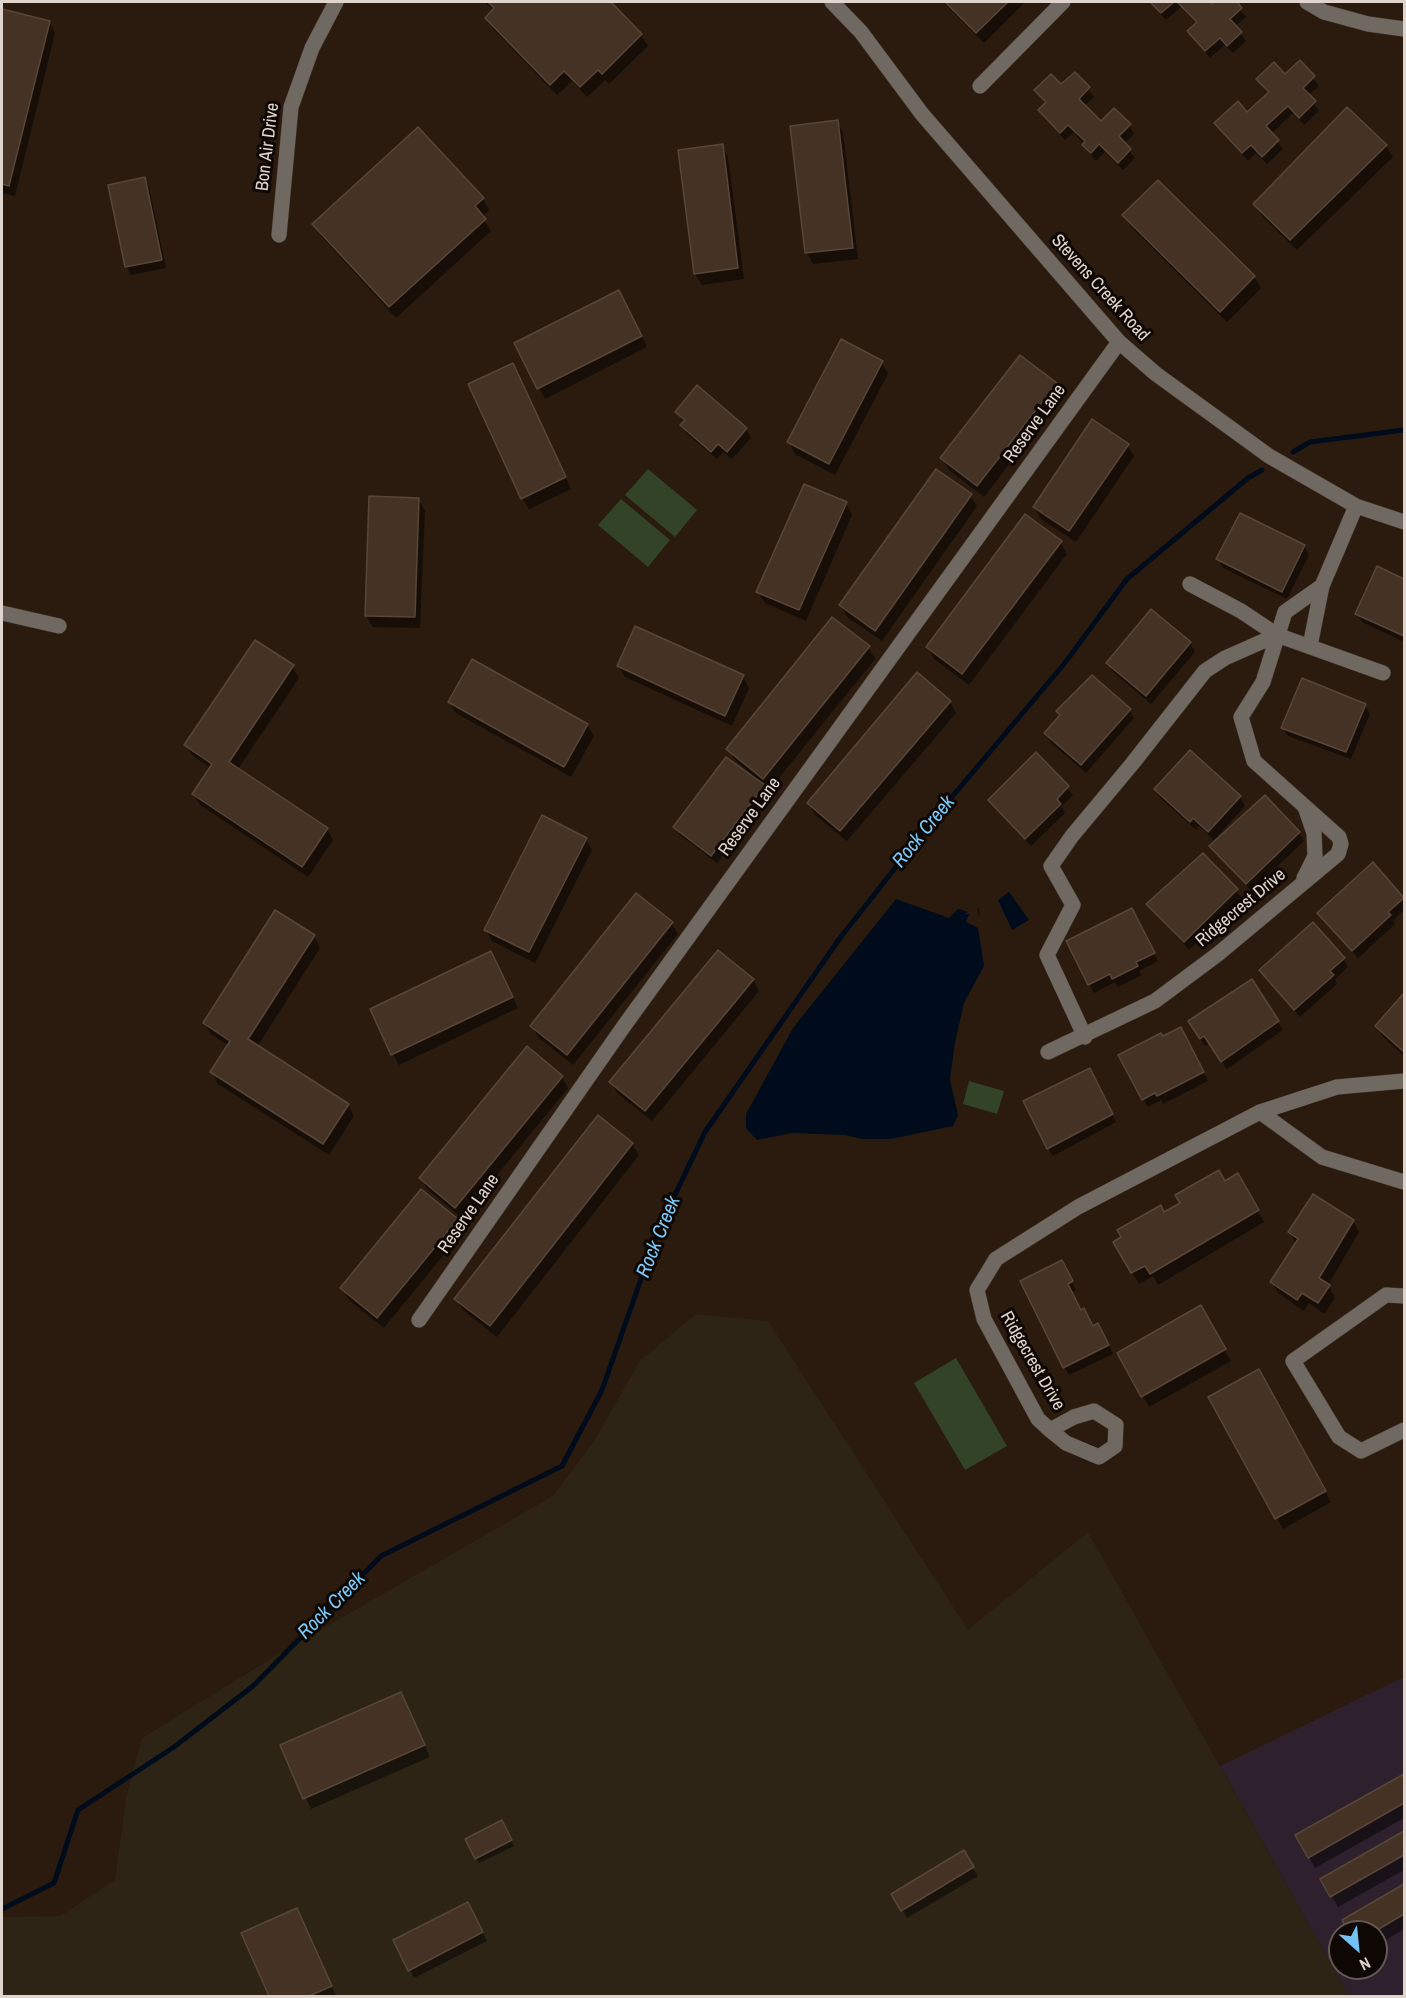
<!DOCTYPE html>
<style>
body{margin:0}
#map{position:relative;width:1406px;height:1998px;overflow:hidden;background:#2a1b0e;font-family:"Archivo Narrow",sans-serif}
canvas{display:block}
.frame{position:absolute;inset:0;border:3px solid #e0d5cd;pointer-events:none}
.north{position:absolute;left:1328px;top:1920px;width:60px;height:60px;box-sizing:border-box;background:#0e0703;border:2px solid #625954;border-radius:50%;rotate:153deg;font-size:16px;font-weight:700;line-height:24px;text-align:center;color:#e0d5cd}
.north::after{content:'';display:block;margin:auto;width:21px;height:27px;background:#73c1f5;clip-path:polygon(50% 0,100% 100%,50% 72%,0 100%)}
</style>
<div id="map">
<canvas width="1406" height="1998"></canvas>
<div class="frame"></div>
<div class="north">N</div>
</div>
<script>
const ctx = document.querySelector('canvas').getContext('2d');
ctx.lineJoin = 'round';
function fillPath(path, color) { ctx.fillStyle = color; ctx.fill(path, 'evenodd'); }
const toPath = rows => new Path2D(rows.map(r => 'M' + r).join(''));
function trace(path, color, width, dash) { ctx.strokeStyle = color; ctx.lineWidth = width; ctx.lineCap = dash ? 'butt' : 'round'; ctx.setLineDash(dash || []); ctx.stroke(path); }
function write(font, color, halo, rows, align = 'center') {
  ctx.font = font + ' "Archivo Narrow",sans-serif'; ctx.lineWidth = 6; ctx.setLineDash([]); ctx.textBaseline = 'middle'; ctx.strokeStyle = halo; ctx.fillStyle = color; for (const [text, x, y, turn = 0] of rows) {
    ctx.save(); ctx.translate(x, y); ctx.rotate((+turn || 0) * Math.PI / 180); ctx.textAlign = isNaN(turn) ? turn : align; if (halo) ctx.strokeText(text, 0, 0); ctx.fillText(text, 0, 0); ctx.restore();
  }
}
fillPath(toPath([
 [1404,1677,1404,1996,1349,1996,1220,1766],
 [1340,1932,1376,1932,1376,1968,1340,1968]
]), '#2e212d');
fillPath(toPath([
 [696,1314,768,1321,968,1630,1088,1532,1349,1996,2,1996,2,1917,60,1916,115,1880,126,1799,142,1738,282,1652,553,1496,594,1441,640,1361]
]), '#2d2415');
fillPath(toPath([
 [648,469,697,510,675,537,625,495],
 [621,499,670,540,648,567,598,525],
 [969,1081,1004,1091,997,1114,963,1104],
 [956,1358,1007,1446,965,1470,914,1383]
]), '#324327');
fillPath(toPath([
 [1009,892,1029,920,1012,930,998,900],
 [896,899,949,918,958,909,968,912,964,914,969,914,966,922,978,928,984,966,964,1003,955,1042,950,1080,958,1115,953,1126,891,1139,863,1139,844,1135,792,1133,757,1140,746,1128,746,1114,793,1028]
]), '#000c1b');
fillPath(toPath([
 [485,2,608,2,641,35,648,46,609,84,605,80,587,97,572,81,557,95,493,29,487,18,494,11],
 [943,2,1025,2,984,43],
 [1150,2,1208,2,1212,6,1217,2,1234,2,1246,17,1235,26,1246,41,1233,53,1225,45,1210,58,1189,32,1197,24,1181,7,1166,20],
 [2,11,49,22,55,33,15,196,2,193],
 [1300,62,1319,86,1308,95,1319,111,1304,125,1293,113,1271,134,1283,149,1267,164,1256,153,1248,161,1216,124,1247,114,1269,94,1258,79,1285,76],
 [1075,74,1094,97,1084,106,1101,124,1129,125,1134,134,1124,144,1135,158,1123,170,1105,152,1096,161,1074,132,1065,140,1040,111,1046,104,1036,90,1061,87],
 [1347,110,1386,146,1393,157,1297,250,1262,216,1255,204],
 [837,121,843,133,858,259,813,264,807,253],
 [722,146,728,157,744,279,702,285,695,274],
 [145,179,149,187,166,268,131,275,127,267,110,186],
 [483,199,489,210,482,217,491,231,396,318,321,236,314,225],
 [1124,216,1254,277,1261,288,1227,322,1131,227],
 [625,303,647,347,545,399,516,344],
 [882,363,888,374,835,475,795,454,789,442],
 [519,376,571,489,529,509,522,498],
 [1055,384,1062,395,984,497,949,470,942,458],
 [697,388,746,429,751,438,732,459,723,452,717,459,687,434,682,425,684,423,677,412],
 [1127,445,1134,456,1076,542,1041,519,1034,507],
 [970,495,977,506,882,641,847,617,841,605],
 [418,499,425,511,420,628,373,627,366,616],
 [846,503,852,515,806,621,765,603,758,592],
 [1060,542,1067,554,969,685,934,659,928,647],
 [1304,546,1309,555,1287,599,1223,568,1218,559],
 [1378,568,1404,580,1404,642,1362,622,1357,614],
 [1152,611,1190,643,1195,652,1151,704,1113,672,1108,663],
 [868,647,875,659,770,789,761,781,768,795,717,863,680,835,675,827,752,775,735,760,728,749],
 [292,666,299,678,238,769,327,829,333,840,308,877,200,805,193,794,211,768,193,756,186,745],
 [618,666,743,676,749,688,732,726,625,677],
 [950,701,956,713,847,841,815,815,808,803],
 [449,702,587,725,594,736,571,777,456,713],
 [1365,705,1370,714,1351,759,1288,736,1283,728],
 [1129,710,1134,718,1086,773,1050,742,1046,734,1060,716,1058,711],
 [1190,752,1240,797,1245,806,1214,840,1199,826,1195,829,1160,798,1155,789],
 [1036,755,1073,795,1061,807,1065,813,1031,846,989,801],
 [1299,833,1304,841,1251,891,1211,847],
 [586,839,592,850,535,963,492,941,486,930],
 [1203,855,1242,898,1189,950,1148,905],
 [1404,898,1404,910,1393,921,1395,924,1358,958,1319,913],
 [979,908,980,916,979,916,977,909],
 [1136,918,1158,961,1139,971,1142,975,1118,987,1115,982,1094,993,1089,984],
 [671,923,678,934,573,1065,538,1037,532,1026],
 [314,936,320,948,257,1047,348,1105,354,1116,329,1155,218,1084,212,1072,229,1046,211,1034,204,1023],
 [1344,959,1348,967,1335,979,1337,984,1300,1017,1261,970],
 [497,964,518,1008,399,1065,393,1054],
 [753,980,759,991,652,1121,617,1093,611,1082],
 [1404,995,1404,1056,1383,1037,1377,1026],
 [1278,1022,1283,1030,1227,1069,1209,1043,1205,1046,1195,1030],
 [1185,1037,1208,1081,1163,1104,1161,1100,1148,1107,1143,1099],
 [562,1077,568,1088,462,1218,427,1189,420,1178],
 [1094,1078,1116,1122,1053,1156,1048,1148],
 [632,1144,639,1155,497,1337,463,1310,456,1299],
 [1237,1175,1264,1222,1158,1285,1153,1276,1139,1284,1115,1242],
 [457,1220,463,1231,384,1328,349,1300,342,1289],
 [1353,1221,1359,1232,1328,1285,1335,1298,1324,1314,1309,1303,1304,1311,1278,1293,1272,1282,1296,1244,1290,1233],
 [1066,1270,1076,1290,1071,1293,1080,1312,1092,1328,1103,1333,1113,1354,1069,1375,1064,1367],
 [1200,1308,1231,1361,1149,1407,1119,1354],
 [1258,1371,1331,1502,1283,1529,1210,1398],
 [401,1693,430,1757,311,1809,282,1746],
 [1404,1775,1404,1818,1315,1868,1297,1836],
 [501,1822,514,1846,479,1863,467,1839],
 [1404,1833,1404,1870,1338,1907,1322,1879],
 [963,1852,978,1876,907,1918,893,1894],
 [1404,1886,1404,1929,1376,1946,1376,1932,1351,1932,1344,1920],
 [472,1912,487,1941,414,1978,410,1970],
 [303,1922,336,1996,270,1996,243,1934]
]), '#0007');
trace(toPath([
 [1293,452,1310,442,1404,430],
 [2,1909,54,1883,78,1810,174,1747,253,1686,381,1556,562,1466,602,1390,659,1228,705,1132,840,938,940,811,1064,664,1127,579,1248,478,1262,470]
]), '#000c1b', 5);
const building = toPath([
 [488,2,611,2,642,34,602,74,598,70,580,87,564,71,550,85,485,18,494,8,488,2],
 [945,2,1008,2,976,33,945,2],
 [1150,2,1174,2,1161,13,1150,2],
 [1177,2,1210,2,1212,4,1215,2,1237,2,1242,8,1230,19,1242,32,1227,46,1220,38,1205,51,1187,31,1197,22,1177,2],
 [2,9,50,21,9,186,2,184,2,9],
 [1300,60,1315,76,1303,88,1316,101,1299,118,1288,106,1266,126,1279,140,1262,157,1251,145,1242,153,1214,123,1238,101,1247,112,1269,92,1256,79,1274,62,1285,74,1300,60],
 [1075,72,1090,87,1079,99,1101,121,1114,108,1131,124,1119,136,1131,149,1118,163,1099,144,1091,153,1082,145,1085,141,1068,125,1060,133,1038,110,1046,102,1034,90,1051,74,1061,84,1075,72],
 [1347,107,1387,145,1290,240,1253,204,1347,107],
 [838,120,853,248,805,253,790,126,838,120],
 [418,127,484,198,475,206,486,219,389,307,312,224,418,127],
 [723,144,738,268,694,274,678,150,723,144],
 [145,177,162,260,125,267,108,185,145,177],
 [1158,180,1255,276,1220,312,1122,215,1158,180],
 [619,290,642,336,537,389,514,343,619,290],
 [841,339,883,361,829,464,787,442,841,339],
 [1020,355,1057,383,977,486,940,458,1020,355],
 [513,363,566,477,521,499,468,384,513,363],
 [697,385,747,428,727,452,718,444,711,452,680,425,685,420,675,412,697,385],
 [1092,419,1129,444,1069,531,1033,507,1092,419],
 [936,469,972,494,875,631,839,605,936,469],
 [804,484,847,502,799,610,756,592,804,484],
 [369,496,419,498,415,617,365,616,369,496],
 [1240,513,1305,545,1282,592,1216,559,1240,513],
 [1025,514,1062,541,962,674,926,647,1025,514],
 [1377,566,1404,579,1404,636,1355,614,1377,566],
 [1151,609,1191,642,1146,696,1106,663,1151,609],
 [832,617,870,646,763,779,726,749,832,617],
 [635,626,744,675,725,716,617,666,635,626],
 [255,640,294,665,229,762,328,828,302,867,192,794,212,764,184,745,255,640],
 [472,659,588,724,564,767,448,702,472,659],
 [917,672,951,701,840,831,807,803,917,672],
 [1092,675,1131,709,1081,765,1044,733,1060,715,1056,711,1092,675],
 [1302,678,1366,704,1346,752,1281,728,1302,678],
 [1190,750,1241,796,1208,832,1193,818,1190,822,1154,789,1190,750],
 [1036,752,1069,786,1057,799,1061,804,1025,839,988,800,1036,752],
 [726,757,765,785,711,856,673,827,726,757],
 [1265,795,1300,832,1246,884,1209,846,1265,795],
 [542,815,587,838,529,952,484,930,542,815],
 [1203,853,1238,889,1184,942,1146,904,1203,853],
 [1373,862,1404,898,1388,912,1391,915,1352,951,1317,913,1373,862],
 [636,893,673,922,567,1055,530,1026,636,893],
 [1132,908,1155,953,1136,962,1138,966,1112,979,1110,974,1088,985,1066,941,1132,908],
 [275,910,315,935,248,1039,349,1104,323,1144,210,1072,230,1041,203,1023,275,910],
 [1313,922,1345,958,1330,971,1334,975,1294,1010,1259,970,1313,922],
 [718,950,754,979,645,1111,609,1082,718,950],
 [491,951,513,997,391,1055,370,1009,491,951],
 [1252,979,1279,1021,1221,1062,1204,1036,1200,1039,1188,1021,1252,979],
 [1404,993,1404,1052,1375,1026,1404,993],
 [1181,1027,1204,1072,1157,1096,1155,1093,1142,1100,1118,1055,1161,1033,1163,1036,1181,1027],
 [527,1046,563,1076,455,1208,419,1178,527,1046],
 [1090,1068,1113,1114,1047,1149,1023,1101,1090,1068],
 [598,1115,633,1143,490,1326,454,1299,598,1115],
 [1219,1170,1225,1181,1238,1173,1259,1210,1150,1274,1145,1266,1131,1273,1113,1242,1121,1237,1117,1230,1161,1205,1164,1212,1180,1203,1175,1195,1219,1170],
 [421,1189,458,1219,377,1318,340,1288,421,1189],
 [1313,1194,1354,1220,1319,1278,1330,1285,1318,1303,1302,1293,1297,1300,1270,1282,1298,1239,1288,1232,1313,1194],
 [1062,1260,1073,1281,1068,1284,1081,1310,1084,1308,1093,1326,1098,1323,1109,1345,1063,1368,1020,1281,1062,1260],
 [1201,1305,1226,1349,1141,1397,1117,1353,1201,1305],
 [1259,1369,1326,1491,1275,1519,1208,1397,1259,1369],
 [401,1692,425,1745,303,1799,280,1745,401,1692],
 [1404,1774,1404,1803,1308,1858,1295,1835,1404,1774],
 [502,1820,512,1840,475,1859,465,1839,502,1820],
 [1404,1831,1404,1855,1330,1897,1320,1879,1404,1831],
 [964,1850,974,1867,901,1911,891,1894,964,1850],
 [1404,1884,1404,1914,1374,1932,1349,1932,1342,1920,1404,1884],
 [468,1902,483,1932,408,1971,393,1940,468,1902],
 [297,1908,332,1986,309,1996,269,1996,241,1933,297,1908]
]);
fillPath(building, '#443325');
trace(building, '#584638', 1.5);
const minor = toPath([
 [832,2,861,32,922,114,1119,342,1156,374,1269,456,1356,506,1404,522],
 [1307,2,1324,12,1368,24,1404,29],
 [980,86,1063,2],
 [279,235,291,107,312,48,336,2],
 [1190,584,1241,611,1277,635,1383,673],
 [2,613,59,626],
 [1310,646,1322,586],
 [1304,878,1315,856,1314,833,1305,807],
 [1085,1037,1047,955,1073,905,1051,866,1072,836,1132,764,1205,671,1225,658,1277,635],
 [1048,1052,1155,1001,1218,954,1338,854,1341,844,1339,837,1254,761,1241,717,1263,682,1285,612,1322,586,1356,506],
 [1260,1112,1322,1157,1404,1182],
 [1404,1296,1386,1295,1293,1361,1339,1437,1361,1451,1404,1430],
 [419,1320,624,1026,1119,342],
 [1050,1430,1074,1417,1094,1411,1116,1425,1115,1446,1099,1457,1066,1443,1050,1430,1038,1419,984,1319,977,1290,996,1259,1078,1207,1260,1112,1337,1087,1404,1081]
]);
trace(minor, '#433529', 16);
trace(minor, '#6f6961', 15);
write('18px', '#e0d5cd', '#0e0703', [
 ["Bon Air Drive",268,147,-83],
 ["Stevens Creek Road",1100,288,48],
 ["Reserve Lane",1035,424,-54],
 ["Reserve Lane",750,817,-54],
 ["Ridgecrest Drive",1241,908,-40],
 ["Reserve Lane",469,1214,-55],
 ["Ridgecrest Drive",1032,1361,60]
]);
write('italic 20px', '#7ac8f9', '#0e0703', [
 ["Rock Creek",924,832,-51],
 ["Rock Creek",659,1237,-68],
 ["Rock Creek",332,1606,-45]
]);
</script>
